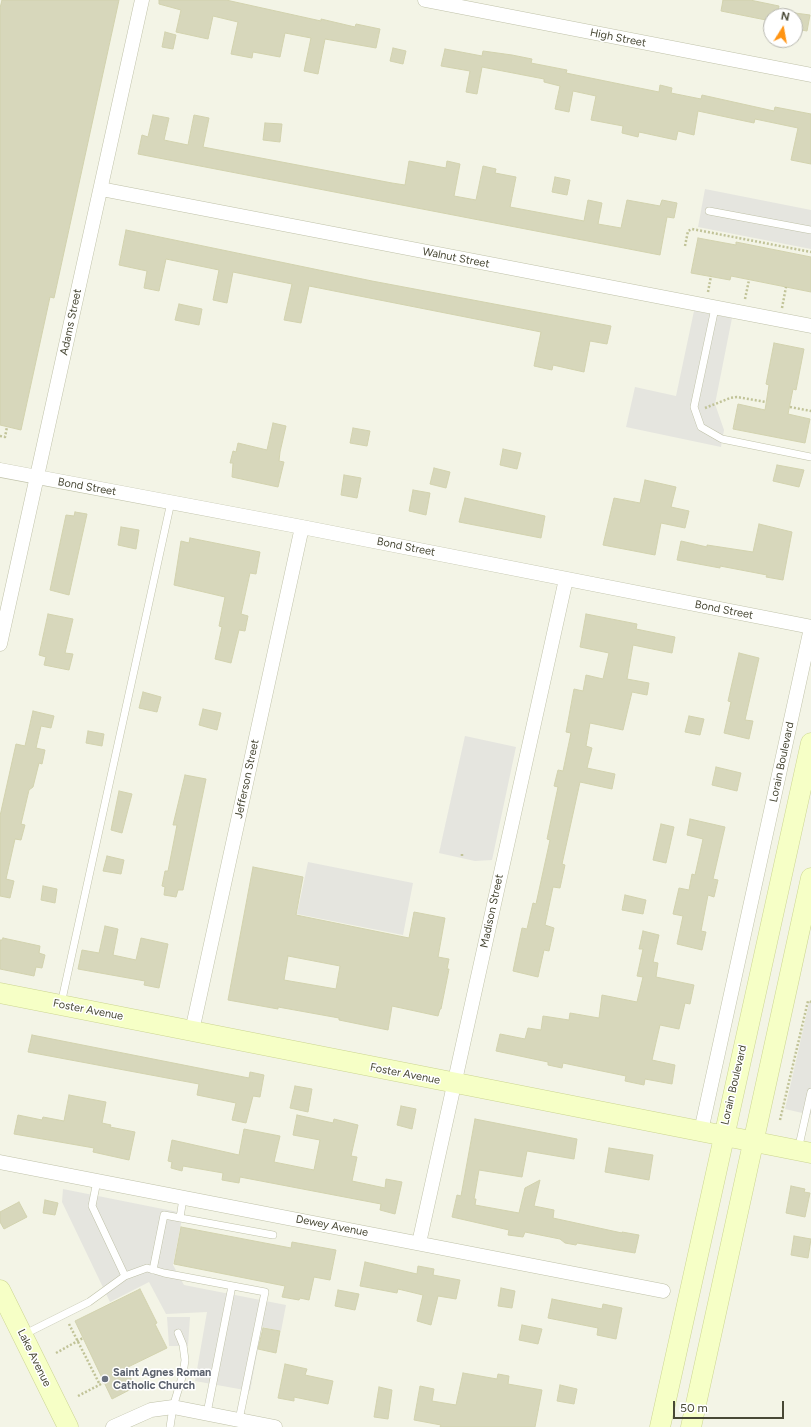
<!DOCTYPE html>
<style>
body{margin:0}
#map{position:relative;width:811px;height:1427px;overflow:hidden;background:#f3f4e6;font-family:Figtree,sans-serif}
canvas{display:block}
.north{position:absolute;left:763px;top:8px;width:40px;height:40px;box-sizing:border-box;background:#fff;border:1px solid #b6b6ae;border-radius:50%;rotate:11deg;font-size:11px;font-weight:700;line-height:16px;text-align:center;color:#484835}
.north::after{content:'';display:block;margin:auto;width:14px;height:18px;background:#ff9413;clip-path:polygon(50% 0,100% 100%,50% 72%,0 100%)}
.scale{position:absolute;left:673px;top:1401px;width:111px;height:18px;box-sizing:border-box;border:2px solid #484835;border-top:0;padding-left:5px;font-size:12px;line-height:14px;white-space:nowrap;color:#484835;-webkit-text-stroke:3px #fff;paint-order:stroke}
</style>
<div id="map">
<canvas width="811" height="1427"></canvas>
<div class="north">N</div>
<div class="scale">50 m</div>
</div>
<script>
const ctx = document.querySelector('canvas').getContext('2d');
ctx.lineJoin = 'round';
function fillPath(path, color) { ctx.fillStyle = color; ctx.fill(path, 'evenodd'); }
const toPath = rows => new Path2D(rows.map(r => 'M' + r).join(''));
function trace(path, color, width, dash) { ctx.strokeStyle = color; ctx.lineWidth = width; ctx.lineCap = dash ? 'butt' : 'round'; ctx.setLineDash(dash || []); ctx.stroke(path); }
function write(font, color, halo, rows, align = 'center') {
  ctx.font = font + ' Figtree,sans-serif'; ctx.lineWidth = 3; ctx.setLineDash([]); ctx.textBaseline = 'middle'; ctx.strokeStyle = halo; ctx.fillStyle = color; for (const [text, x, y, turn = 0] of rows) {
    ctx.save(); ctx.translate(x, y); ctx.rotate((+turn || 0) * Math.PI / 180); ctx.textAlign = isNaN(turn) ? turn : align; if (halo) ctx.strokeText(text, 0, 0); ctx.fillText(text, 0, 0); ctx.restore();
  }
}
fillPath(toPath([
 [705,189,811,210,811,249,698,227],
 [694,311,732,318,715,404,724,430,721,447,626,427,635,387,676,396],
 [465,736,516,747,492,860,475,861,439,853],
 [308,862,413,883,403,935,297,914],
 [809,1003,811,1003,811,1115,785,1109],
 [63,1189,183,1213,173,1265,184,1285,286,1305,281,1331,262,1327,250,1391,195,1381,207,1312,166,1314,149,1282,110,1302,62,1202],
 [167,1317,190,1317,188,1346,169,1346]
]), '#e5e5df');
const building = toPath([
 [2,0,119,0,54,298,50,297,21,430,0,425,0,8,2,0],
 [159,0,226,0,321,21,321,19,355,27,356,24,380,29,376,48,325,39,318,74,304,71,311,38,285,33,280,57,253,52,252,58,231,54,238,22,213,16,208,39,176,32,181,10,159,4,159,0],
 [723,0,750,0,779,6,777,16,771,16,771,21,721,11,723,0],
 [795,13,810,15,807,31,795,29,795,13],
 [165,32,176,35,173,49,162,47,165,32],
 [393,48,406,51,403,64,390,61,393,48],
 [445,49,482,56,483,51,512,55,532,59,531,63,567,70,566,73,659,92,660,85,672,88,671,93,701,99,702,95,774,111,775,107,811,114,811,164,791,160,798,128,755,119,754,123,698,111,694,135,678,131,676,140,639,132,638,137,622,133,623,126,591,120,596,96,573,91,569,112,555,109,560,86,544,82,544,79,482,67,477,94,466,92,470,71,441,66,445,49],
 [153,115,169,118,164,140,188,145,194,115,209,118,203,147,392,183,405,185,409,161,446,168,447,161,460,164,454,196,476,200,483,166,496,169,495,173,516,177,510,207,584,221,588,200,602,203,598,224,621,228,627,200,660,206,662,200,677,203,674,218,667,217,660,255,138,154,142,135,148,137,153,115],
 [265,123,282,124,280,142,263,140,265,123],
 [555,177,570,180,567,195,552,192,555,177],
 [126,230,372,281,611,326,607,344,590,341,584,372,553,365,552,370,534,366,541,332,516,327,309,286,301,323,284,320,292,284,233,272,227,303,213,300,219,270,166,259,159,291,144,288,147,271,119,265,126,230],
 [698,238,736,245,736,242,811,257,811,292,731,276,730,280,691,273,698,238],
 [179,304,202,309,199,325,175,320,179,304],
 [774,343,804,349,796,390,793,389,788,414,810,419,805,443,733,429,738,404,765,410,769,385,766,384,774,343],
 [273,423,286,426,280,452,279,461,284,462,278,487,232,477,233,463,230,463,233,451,236,452,238,443,267,450,273,423],
 [353,428,370,431,367,446,350,443,353,428],
 [503,449,521,453,517,469,500,465,503,449],
 [777,465,804,470,799,487,773,481,777,465],
 [434,468,450,472,446,488,430,484,434,468],
 [344,475,361,478,357,498,341,495,344,475],
 [645,480,676,487,671,507,689,511,685,528,661,523,655,555,603,545,614,498,640,503,645,480],
 [413,490,430,493,426,515,409,511,413,490],
 [465,498,545,516,541,538,459,522,465,498],
 [75,512,87,514,69,595,50,590,66,515,74,516,75,512],
 [759,524,792,532,783,580,766,577,767,575,720,566,720,568,677,560,681,541,707,547,707,545,753,552,759,524],
 [121,527,139,530,136,549,118,545,121,527],
 [190,538,260,552,256,574,250,573,241,614,248,616,245,631,239,630,231,663,215,659,222,627,219,626,225,597,174,585,181,541,189,543,190,538],
 [48,614,73,619,65,653,73,654,69,670,44,665,46,657,39,655,48,614],
 [586,614,637,624,636,629,675,637,672,653,633,645,627,679,649,683,647,695,632,692,623,730,590,723,586,746,592,748,587,768,615,774,612,789,580,782,562,864,565,865,560,888,553,887,545,925,554,928,549,951,544,950,538,977,513,971,522,928,527,929,533,903,536,904,550,840,547,839,558,787,554,786,558,770,563,771,571,733,566,732,574,689,583,691,586,675,603,679,609,653,580,647,586,614],
 [739,653,759,658,745,720,753,721,749,739,724,733,731,702,728,701,739,653],
 [143,692,161,697,157,712,139,708,143,692],
 [203,709,221,713,217,730,199,725,203,709],
 [33,711,54,716,51,728,41,726,36,748,45,750,42,764,39,763,33,787,29,790,21,824,25,825,21,840,15,839,6,879,14,881,10,898,0,896,0,816,16,744,25,746,33,711],
 [689,716,704,719,700,735,685,732,689,716],
 [88,731,104,734,102,746,86,743,88,731],
 [716,767,741,773,737,791,712,785,716,767],
 [185,775,206,779,183,890,178,890,176,897,164,895,165,887,162,886,165,871,168,871,177,825,173,825,185,775],
 [119,791,132,794,122,833,111,830,119,791],
 [690,819,725,827,713,879,718,880,714,897,708,895,701,931,706,932,702,950,677,944,683,916,673,914,679,888,689,890,692,874,695,875,703,839,687,835,690,819],
 [661,824,674,827,666,863,653,860,661,824],
 [107,856,124,860,121,874,103,871,107,856],
 [253,867,303,877,296,915,409,938,414,912,445,918,438,957,449,959,447,969,449,969,441,1009,440,1009,438,1016,392,1006,388,1030,339,1020,339,1018,278,1007,278,1009,228,1000,253,867],
 [288,956,340,966,336,989,284,980,288,956],
 [43,886,57,889,55,903,41,900,43,886],
 [625,895,646,900,643,914,622,910,625,895],
 [105,926,118,929,113,955,136,960,141,938,168,944,159,988,144,985,145,981,78,969,82,950,99,953,105,926],
 [643,931,659,935,653,962,658,963,656,977,694,985,690,1004,685,1003,679,1029,660,1025,652,1060,675,1065,672,1084,645,1079,644,1085,625,1081,626,1076,563,1063,562,1068,548,1065,548,1062,496,1051,500,1034,525,1039,528,1028,541,1030,543,1016,569,1020,570,1013,599,1018,602,995,637,1002,643,977,637,976,643,949,639,949,643,931],
 [3,938,40,946,39,953,45,955,42,968,36,967,34,976,0,969,0,940,2,940,3,938],
 [32,1035,249,1078,250,1072,264,1075,260,1097,253,1096,246,1123,232,1120,236,1103,197,1095,199,1084,28,1052,32,1035],
 [295,1086,312,1089,308,1112,290,1108,295,1086],
 [69,1095,106,1102,102,1123,111,1125,110,1127,135,1132,129,1160,93,1152,94,1148,14,1134,18,1115,42,1120,43,1117,64,1121,69,1095],
 [401,1106,416,1109,412,1129,397,1125,401,1106],
 [297,1115,333,1123,334,1119,358,1125,351,1156,357,1157,352,1181,385,1188,386,1179,402,1182,395,1214,380,1210,381,1204,240,1177,239,1183,222,1180,223,1173,183,1166,182,1171,171,1168,172,1162,168,1161,172,1140,239,1155,244,1129,280,1136,274,1162,314,1170,320,1140,293,1135,297,1115],
 [475,1119,577,1139,574,1159,527,1151,522,1177,479,1170,474,1199,476,1199,475,1205,519,1213,525,1188,540,1180,534,1206,554,1210,553,1218,622,1233,622,1232,639,1235,635,1253,577,1243,576,1245,565,1243,560,1239,525,1232,523,1237,508,1235,509,1230,452,1217,457,1195,461,1196,475,1119],
 [609,1148,653,1155,649,1180,605,1172,609,1148],
 [791,1186,805,1189,804,1192,810,1193,805,1217,786,1213,791,1186],
 [45,1200,58,1203,55,1215,43,1213,45,1200],
 [19,1202,27,1217,4,1229,0,1222,0,1212,19,1202],
 [181,1227,291,1248,292,1242,336,1250,330,1280,314,1277,309,1300,300,1298,299,1300,282,1297,285,1286,174,1264,181,1227],
 [794,1236,811,1239,808,1258,791,1255,794,1236],
 [365,1262,417,1274,418,1266,434,1269,433,1275,460,1280,456,1299,438,1296,431,1325,417,1321,423,1295,398,1289,397,1293,360,1286,365,1262],
 [501,1288,515,1291,512,1308,498,1306,501,1288],
 [140,1289,157,1323,155,1324,167,1348,126,1368,135,1387,112,1399,75,1321,140,1289],
 [338,1290,359,1294,355,1310,335,1306,338,1290],
 [552,1299,602,1309,603,1304,622,1308,616,1339,597,1335,598,1328,548,1318,552,1299],
 [522,1325,542,1329,538,1344,519,1340,522,1325],
 [263,1328,280,1331,276,1353,258,1349,263,1328],
 [285,1364,307,1369,305,1375,333,1381,328,1404,294,1397,294,1401,278,1398,285,1364],
 [463,1373,497,1379,498,1374,509,1376,508,1384,542,1390,535,1427,440,1427,441,1425,414,1420,420,1386,434,1389,432,1401,456,1405,463,1373],
 [560,1385,577,1389,574,1404,557,1401,560,1385],
 [379,1387,392,1390,388,1419,374,1417,379,1387]
]);
fillPath(building, '#d7d7bb');
trace(building, '#d2d2ae', 1);
const lane = toPath([
 [709,211,811,230],
 [715,308,694,407,701,427,722,439,811,457],
 [61,1004,171,502],
 [798,1150,811,1092],
 [97,1181,92,1206,125,1276],
 [180,1218,183,1198],
 [153,1270,164,1215,273,1235],
 [23,1335,89,1302,125,1276,147,1268,164,1273,265,1292,239,1420],
 [207,1413,232,1286],
 [170,1427,173,1407,183,1374,185,1360,183,1345,178,1333]
]);
const street = toPath([
 [425,0,811,75],
 [101,189,811,326],
 [0,470,302,527,811,627],
 [0,644,142,0],
 [192,1031,302,527],
 [701,1131,811,628],
 [0,1162,663,1291],
 [419,1243,566,579],
 [113,1427,151,1410,173,1407,275,1427]
]);
const secondary = toPath([
 [0,993,811,1153],
 [0,1290,68,1427],
 [660,1427,811,743],
 [691,1427,811,878]
]);
trace(lane, '#bfc1a8', 8);
trace(street, '#bfc1a8', 15);
trace(secondary, '#cbd491', 21);
trace(toPath([
 [685,246,688,231,692,229,811,252],
 [708,292,711,276],
 [745,299,749,280],
 [782,308,786,287],
 [790,407,811,411],
 [705,408,730,398,737,397,766,402],
 [0,436,5,437,7,427],
 [462,854,462,858],
 [780,1120,808,1001,811,1002],
 [69,1324,100,1385],
 [56,1353,83,1338],
 [78,1396,103,1383]
]), '#c1c398', 2.5, [2, 2]);
trace(lane, '#fff', 7);
trace(street, '#fff', 14);
trace(secondary, '#f6ffc6', 20);
for (const [x, y, r, color] of [
 [105,1379,4,"#6b7280"]
]) { const dot = new Path2D(); dot.arc(x, y, r, 0, 2 * Math.PI); ctx.fillStyle = color; ctx.fill(dot); trace(dot, '#fff', 1.5); }
write('11px', '#484835', '#fff', [
 ["High Street",618,38,11],
 ["Walnut Street",456,258,11],
 ["Adams Street",71,322,-78],
 ["Bond Street",87,487,10],
 ["Bond Street",406,547,11],
 ["Bond Street",724,610,11],
 ["Lorain Boulevard",782,762,-78],
 ["Jefferson Street",247,779,-78],
 ["Madison Street",492,911,-78],
 ["Foster Avenue",88,1010,11],
 ["Foster Avenue",405,1074,11],
 ["Lorain Boulevard",734,1085,-77],
 ["Dewey Avenue",332,1226,11],
 ["Lake Avenue",34,1358,64]
]);
write('bold 11px', '#5b616d', '#fff', [
 ["Saint Agnes Roman",113,1373],
 ["Catholic Church",113,1386]
], 'left');
</script>
